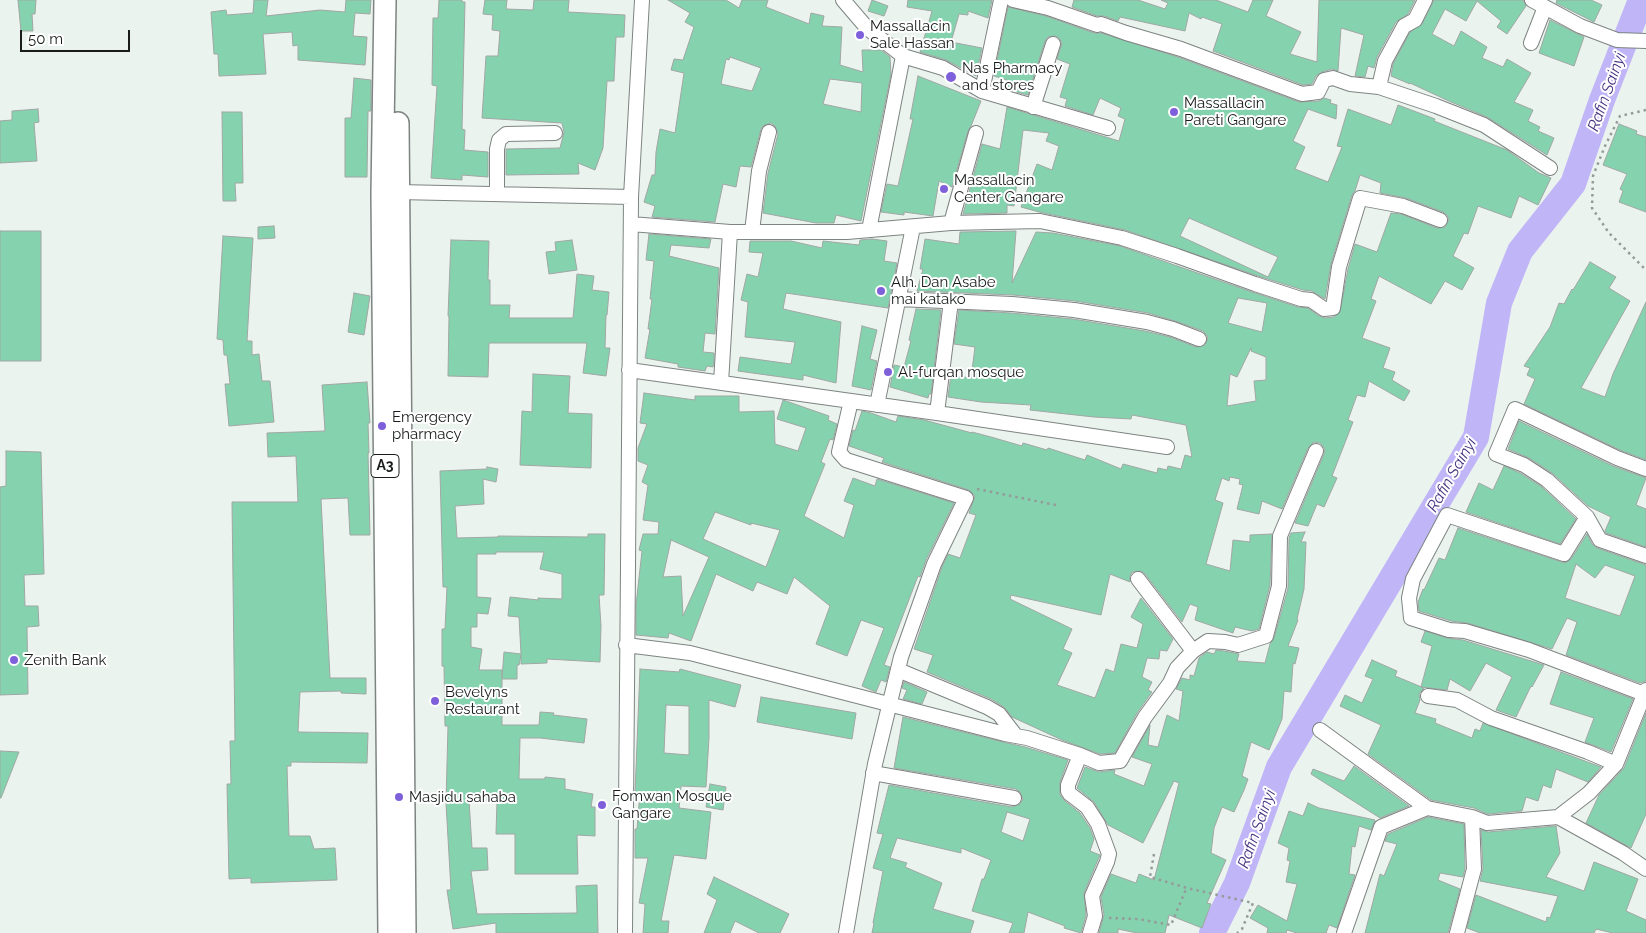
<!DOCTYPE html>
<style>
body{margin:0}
#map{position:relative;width:1646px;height:933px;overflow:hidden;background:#ebf3ef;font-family:Raleway,sans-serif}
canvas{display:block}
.scale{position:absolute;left:20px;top:30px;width:110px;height:22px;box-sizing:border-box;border:2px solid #191c1b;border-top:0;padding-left:6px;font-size:15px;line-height:18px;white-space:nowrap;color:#191c1b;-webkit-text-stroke:4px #fff;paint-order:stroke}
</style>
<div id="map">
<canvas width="1646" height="933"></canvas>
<div class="scale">50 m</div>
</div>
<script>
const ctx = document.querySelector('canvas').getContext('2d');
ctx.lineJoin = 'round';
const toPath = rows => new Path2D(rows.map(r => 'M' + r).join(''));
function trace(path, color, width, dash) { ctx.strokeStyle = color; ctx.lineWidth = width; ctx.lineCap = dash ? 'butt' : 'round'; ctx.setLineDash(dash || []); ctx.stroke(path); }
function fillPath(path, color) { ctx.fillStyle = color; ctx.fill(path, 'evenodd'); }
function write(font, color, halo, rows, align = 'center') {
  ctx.font = font + ' Raleway,sans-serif'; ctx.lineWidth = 4; ctx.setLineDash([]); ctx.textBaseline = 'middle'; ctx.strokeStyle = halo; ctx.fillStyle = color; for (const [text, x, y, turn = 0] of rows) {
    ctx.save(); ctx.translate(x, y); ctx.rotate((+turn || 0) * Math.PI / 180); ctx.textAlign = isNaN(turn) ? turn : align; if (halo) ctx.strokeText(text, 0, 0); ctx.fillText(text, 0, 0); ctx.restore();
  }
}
trace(toPath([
 [1212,933,1237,883,1279,767,1476,437,1499,303,1520,251,1573,184,1602,100,1641,0]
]), '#c0b5f7', 26);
const building = toPath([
 [18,0,36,0,35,14,32,14,33,31,21,31,18,0],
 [254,0,268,0,266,16,320,10,345,12,346,0,371,0,370,14,355,13,353,36,367,37,365,65,298,60,298,45,293,46,292,32,263,34,266,74,219,76,218,54,214,54,211,12,226,10,227,15,253,13,254,0],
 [439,0,462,0,462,2,465,2,462,129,465,130,464,150,488,152,488,177,462,175,462,180,431,178,437,86,432,85,433,18,438,18,439,0],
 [485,0,507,0,506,9,533,10,534,0,569,0,568,12,625,15,624,37,616,37,614,81,607,81,603,148,595,170,578,163,579,174,506,175,506,149,560,148,564,132,562,123,482,118,486,56,498,56,500,31,492,30,493,15,483,14,485,0],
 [668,0,726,0,739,8,742,0,768,0,766,7,809,24,811,13,824,16,822,26,842,27,840,65,863,72,862,50,881,50,890,57,891,74,861,221,836,215,834,223,816,223,763,213,768,173,778,134,775,126,771,123,763,126,761,129,751,167,740,166,736,187,723,184,715,222,652,217,655,206,644,202,652,175,655,175,656,152,660,129,675,133,684,73,671,70,674,59,683,60,694,27,685,22,690,13,668,0],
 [730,57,761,68,752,91,721,84,726,59,729,60,730,57],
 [830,79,862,83,861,112,823,104,830,79],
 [872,0,888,6,884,16,868,11,872,0],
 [908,0,992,0,988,18,968,11,968,15,959,14,951,42,982,48,976,76,946,60,920,52,932,11,907,7,908,0],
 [1074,0,1138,0,1165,9,1168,3,1161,0,1216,0,1248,12,1253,0,1273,0,1266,16,1301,32,1290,54,1317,62,1319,0,1415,0,1408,14,1396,22,1377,57,1374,68,1368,66,1365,77,1355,76,1364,35,1341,28,1338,71,1332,69,1322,72,1316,76,1312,84,1303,85,1213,51,1222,24,1202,17,1201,19,1189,13,1185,31,1120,17,1118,21,1104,16,1097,16,1072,7,1074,0],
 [1434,0,1523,0,1526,6,1507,34,1497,27,1501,21,1477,1,1466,21,1445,9,1432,34,1454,46,1461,31,1487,47,1482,58,1503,67,1507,59,1531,73,1514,102,1533,110,1528,121,1540,127,1538,131,1554,138,1547,155,1487,117,1451,102,1410,83,1410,84,1391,76,1393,64,1410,32,1422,24,1434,0],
 [1557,0,1591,0,1602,5,1594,22,1556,3,1557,0],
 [1008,7,1046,16,1094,33,1101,33,1178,57,1299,102,1319,101,1324,98,1331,100,1330,103,1337,105,1336,119,1308,109,1293,141,1305,147,1295,169,1328,182,1342,147,1337,146,1348,109,1391,125,1398,105,1435,119,1434,121,1507,150,1539,173,1551,178,1538,205,1519,196,1511,218,1478,206,1468,234,1464,233,1453,256,1474,268,1462,290,1445,281,1431,304,1379,276,1371,299,1376,301,1362,338,1390,348,1383,368,1395,372,1392,380,1410,391,1404,401,1369,381,1365,397,1357,395,1348,420,1353,422,1332,476,1337,478,1324,507,1317,504,1308,526,1295,523,1324,454,1325,449,1320,443,1314,442,1308,448,1282,509,1262,501,1259,514,1237,509,1243,485,1239,484,1240,479,1230,477,1229,481,1222,478,1215,500,1223,503,1206,564,1230,571,1233,540,1250,542,1250,535,1272,534,1270,585,1259,629,1252,631,1235,627,1233,633,1195,620,1198,607,1190,604,1182,622,1145,574,1141,571,1132,572,1130,576,1130,582,1110,574,1101,615,1011,595,1010,599,1072,629,1063,649,1072,653,1057,685,1095,698,1106,669,1114,672,1121,644,1137,648,1143,624,1131,617,1141,598,1173,639,1167,651,1160,650,1159,659,1147,658,1142,677,1152,682,1148,690,1152,692,1137,713,1115,753,1100,754,1062,740,1012,717,1004,707,991,699,927,672,933,655,914,649,942,567,948,554,960,558,976,515,969,513,975,496,969,490,882,462,884,458,849,446,853,430,855,431,862,411,871,413,896,422,898,416,924,420,972,433,972,432,991,437,1022,446,1023,443,1047,450,1048,448,1085,460,1087,455,1121,469,1123,464,1157,473,1158,468,1167,470,1168,466,1181,469,1185,455,1192,457,1186,425,1132,415,1131,419,1094,417,1030,410,1031,405,981,402,948,397,951,375,971,378,975,347,954,344,959,310,1011,313,1073,319,1145,331,1170,337,1196,347,1205,345,1208,337,1203,331,1175,321,1148,313,1075,301,1013,295,917,291,923,269,920,269,925,239,959,244,960,232,1016,231,1012,283,1036,232,1053,233,1120,246,1252,292,1298,307,1308,308,1319,316,1325,318,1334,317,1340,312,1348,269,1355,244,1377,252,1391,213,1401,214,1437,228,1445,227,1449,219,1447,215,1443,212,1406,198,1380,193,1381,183,1360,175,1355,191,1352,195,1331,264,1325,299,1312,291,1303,290,1258,276,1125,230,1039,212,1021,207,1037,164,1052,170,1059,146,1046,141,1049,133,1023,130,1014,206,1007,205,1007,213,963,214,982,144,1000,149,1007,107,1119,141,1125,119,1118,116,1121,108,1100,98,1093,115,1065,106,1067,99,1060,97,1070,64,1057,59,1062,43,1059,38,1055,36,1048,37,1045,41,1028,95,1005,89,1007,80,994,76,1008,7],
 [1189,218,1278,257,1268,277,1180,236,1189,218],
 [1238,298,1267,303,1262,332,1228,323,1238,298],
 [1251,348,1251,351,1266,357,1266,380,1254,381,1256,401,1227,406,1230,374,1237,377,1251,348],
 [1550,20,1584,37,1574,66,1539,53,1550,20],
 [918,76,981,101,971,126,968,131,952,187,939,181,933,216,904,212,904,215,881,212,887,184,898,186,913,119,910,119,918,76],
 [354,78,371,80,371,111,368,111,367,177,345,177,345,118,351,118,354,78],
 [38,109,39,122,34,123,37,161,0,163,0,121,12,120,12,111,38,109],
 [222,112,242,112,243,183,235,183,236,201,223,201,222,112],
 [1619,124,1637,131,1636,134,1646,137,1646,212,1619,202,1623,191,1620,189,1627,174,1603,165,1619,124],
 [274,226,275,238,258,239,258,227,274,226],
 [0,231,41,231,41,361,0,361,0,231],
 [649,234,711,239,709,248,671,245,669,256,719,268,715,334,705,333,703,352,714,353,714,361,713,367,707,366,705,371,678,367,678,364,645,358,650,329,648,329,652,299,650,299,654,261,646,260,649,234],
 [223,236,253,238,247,341,252,341,252,355,259,354,262,381,270,381,274,422,229,426,225,384,230,384,227,355,224,355,223,340,217,339,223,236],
 [872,239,887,241,884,261,897,263,888,308,786,293,783,309,841,322,836,383,803,375,803,380,738,371,740,357,791,364,795,342,745,337,748,302,741,300,747,274,758,277,763,253,749,252,750,241,791,241,822,248,823,241,859,245,860,240,872,239],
 [451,240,489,241,488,280,490,280,490,305,510,305,509,318,573,318,577,274,594,276,592,290,609,292,607,315,606,315,605,348,610,348,606,376,583,373,587,343,489,343,488,377,448,376,449,316,448,316,451,240],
 [572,240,577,270,549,274,546,252,556,251,555,242,572,240],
 [1590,262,1616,277,1609,288,1630,301,1581,388,1605,397,1613,374,1646,302,1646,460,1620,450,1524,404,1535,379,1527,375,1530,368,1524,366,1550,327,1559,303,1564,304,1572,289,1573,290,1590,262],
 [354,293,370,296,364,335,348,332,354,293],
 [916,309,941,310,931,394,929,394,928,398,890,387,894,365,904,367,911,341,909,340,916,309],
 [862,326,877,330,870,359,877,361,871,390,852,386,862,326],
 [533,374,570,376,568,413,592,414,591,468,520,465,522,411,532,412,533,374],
 [367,382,370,423,368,423,369,453,368,453,370,535,350,535,348,498,321,499,330,678,366,678,366,694,341,693,341,691,300,692,298,732,368,733,367,763,291,762,291,766,287,766,289,836,310,836,314,849,335,848,337,880,251,883,251,878,229,879,227,784,231,784,230,741,235,741,232,502,298,502,296,456,268,457,267,433,325,431,322,385,367,382],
 [644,393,695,400,695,396,739,396,739,412,774,411,775,444,798,451,806,428,777,419,783,400,829,416,828,420,837,424,833,440,830,439,821,462,825,464,804,516,844,538,854,505,844,501,853,478,875,486,877,479,954,503,926,560,920,577,918,576,884,665,890,667,886,682,881,680,876,692,862,686,884,628,861,620,847,656,816,644,830,606,794,577,787,594,757,582,753,591,716,574,691,641,669,633,668,638,636,635,636,605,642,551,639,550,643,534,658,534,659,522,643,520,648,485,642,482,648,465,638,461,638,448,647,424,640,423,644,393],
 [715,512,751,525,751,523,780,530,766,567,703,539,715,512],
 [671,540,709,557,683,616,681,576,663,577,671,540],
 [1519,421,1613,466,1646,478,1636,505,1646,509,1646,547,1606,533,1605,531,1611,517,1588,506,1552,473,1529,458,1508,449,1519,421],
 [6,451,41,452,44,574,24,575,25,606,38,606,39,626,27,627,28,694,0,695,0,487,6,486,6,451],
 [1504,466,1520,473,1542,487,1576,519,1560,544,1466,512,1479,483,1493,490,1504,466],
 [487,467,498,469,496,482,483,479,484,504,455,506,457,538,498,537,498,536,588,537,588,534,605,534,604,595,599,595,601,626,600,662,547,659,547,663,521,664,521,655,519,665,517,665,517,679,502,679,502,725,539,725,540,712,554,713,553,715,587,719,584,743,540,738,520,738,519,779,545,779,545,777,565,779,565,789,593,794,591,807,595,807,595,836,577,835,578,874,515,874,515,834,496,834,497,801,469,800,472,848,487,848,488,870,471,871,477,914,577,913,576,886,597,885,598,933,496,933,496,923,453,929,447,890,451,890,446,803,448,726,445,726,444,666,442,666,442,629,445,629,447,587,443,587,440,471,487,469,487,467],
 [496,552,544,552,540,569,562,574,562,599,538,598,538,600,510,597,508,616,519,617,521,654,504,652,502,678,502,670,479,670,482,649,471,647,471,627,477,627,477,613,488,614,491,598,477,597,477,554,496,554,496,552],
 [1458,528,1565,563,1571,559,1587,534,1592,544,1597,548,1646,565,1646,681,1640,683,1566,655,1577,622,1567,618,1552,649,1467,623,1451,621,1419,611,1418,602,1423,589,1424,590,1439,558,1445,560,1458,528],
 [1576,564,1595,578,1605,565,1635,576,1620,616,1565,598,1576,564],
 [1305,532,1301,542,1306,542,1304,589,1297,619,1298,620,1288,646,1299,648,1295,664,1293,663,1291,692,1284,691,1282,719,1269,750,1251,742,1242,776,1248,779,1244,790,1234,812,1222,807,1214,828,1211,853,1226,860,1207,903,1211,904,1202,928,1169,915,1165,933,1137,933,1118,929,1118,933,1099,933,1104,915,1101,897,1111,874,1136,883,1139,874,1154,880,1179,783,1174,781,1143,843,1108,825,1094,802,1077,788,1085,767,1099,772,1115,770,1114,774,1144,786,1152,764,1132,757,1150,725,1148,745,1158,747,1167,715,1179,721,1183,691,1176,689,1182,678,1190,680,1190,675,1194,676,1199,658,1207,652,1214,654,1216,650,1224,651,1239,654,1237,661,1265,663,1270,644,1274,638,1288,588,1289,538,1291,533,1305,532],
 [1425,631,1447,638,1463,640,1544,665,1532,687,1531,686,1516,717,1496,710,1512,677,1486,663,1470,691,1450,679,1447,690,1421,687,1432,646,1421,642,1425,631],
 [1372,660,1397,671,1395,676,1424,688,1419,694,1420,700,1415,713,1436,719,1435,723,1472,738,1475,729,1480,731,1483,723,1601,767,1588,782,1556,769,1551,788,1543,785,1538,801,1526,797,1522,811,1488,814,1474,808,1431,800,1368,754,1381,725,1340,706,1345,695,1362,703,1373,679,1365,676,1372,660],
 [640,669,679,672,680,669,741,685,735,707,709,700,709,738,706,787,681,786,679,808,711,812,706,859,674,855,661,921,669,921,668,933,643,933,645,904,639,903,648,858,635,858,635,829,637,829,640,793,635,793,640,669],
 [666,705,689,706,689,755,664,753,666,705],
 [1561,672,1633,699,1611,752,1585,742,1594,718,1550,704,1561,672],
 [904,682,927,692,922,704,903,699,907,690,902,688,904,682],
 [761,697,856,713,852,739,757,722,761,697],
 [1646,713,1646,814,1631,848,1586,823,1599,795,1624,768,1646,713],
 [903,717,1003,742,1025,747,1068,760,1060,782,1060,795,1065,801,1080,813,1090,828,1094,839,1090,851,1100,855,1084,893,1086,915,1081,933,1064,928,1065,926,1028,912,1024,933,1009,933,1013,923,972,911,982,879,984,879,991,860,961,848,961,853,897,838,890,858,907,863,905,867,942,883,933,909,974,921,970,933,872,933,874,923,873,923,883,871,873,868,883,834,877,833,889,785,1012,807,1020,804,1023,799,1020,792,1016,789,894,768,903,717],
 [1007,812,1030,819,1023,841,1001,832,1007,812],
 [0,751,19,752,1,798,0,798,0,751],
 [1354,766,1409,806,1380,818,1311,774,1313,769,1344,781,1354,766],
 [710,784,726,787,723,810,706,807,710,784],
 [1308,803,1319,808,1375,820,1371,830,1359,826,1355,847,1352,846,1349,874,1355,875,1337,928,1329,925,1326,933,1297,933,1287,930,1286,933,1267,933,1268,928,1250,918,1258,905,1287,921,1297,884,1286,882,1290,861,1287,860,1289,848,1278,843,1289,811,1303,816,1308,803],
 [1428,817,1464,824,1465,868,1463,877,1440,873,1438,880,1460,889,1448,933,1365,933,1380,874,1384,876,1397,844,1385,841,1388,834,1428,817],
 [1556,826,1560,853,1546,877,1584,891,1594,862,1638,879,1626,911,1646,920,1646,933,1613,933,1596,929,1594,933,1480,933,1467,928,1476,895,1546,922,1547,917,1550,918,1558,896,1480,881,1483,869,1481,830,1488,832,1556,826],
 [714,877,789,914,780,933,759,933,735,921,730,933,704,933,717,900,707,894,714,877]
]);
fillPath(building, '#85d2af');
trace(building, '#a0a7a3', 1);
const minor = toPath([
 [843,0,867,28,903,56,943,68,982,91,1108,128],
 [1013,0,1048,8,1097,25,1101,24,1126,33,1181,49,1302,94,1318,92,1324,80,1333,78,1350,84,1379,87,1436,106,1484,125,1550,168],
 [1532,0,1580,26,1617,40,1646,41],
 [1531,43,1545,7],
 [1379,87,1385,61,1404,26,1415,20,1425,0],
 [982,91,1001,0],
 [1033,107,1053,44],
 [398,192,631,197],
 [497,194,497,149,499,140,506,134,555,133],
 [951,223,976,133],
 [631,224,730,232,847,232,951,223,1040,221,1122,238,1177,256,1255,284,1301,299,1311,300,1324,309,1333,308,1339,267,1360,198,1403,206,1440,220],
 [869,230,903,56],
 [752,232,759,171,769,132],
 [898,299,1012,304,1074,310,1147,322,1173,329,1199,339],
 [629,370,937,413,1167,447],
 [721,383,730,232],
 [877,405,913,227],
 [937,413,951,301],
 [1646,469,1617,458,1515,409,1496,454,1524,465,1547,480,1587,517,1600,540,1646,556],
 [1587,517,1564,554,1447,515,1413,579,1409,598,1411,618,1449,630,1465,631,1529,650,1644,694],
 [1138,579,1193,651],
 [626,645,690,653,1005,734,1027,738,1080,755,1099,763,1120,761,1145,717,1170,683,1177,668,1193,651,1208,641,1225,642,1238,645,1266,636,1279,586,1280,536,1316,451],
 [898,670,987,707,999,714,1016,736],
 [1428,696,1457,700,1491,718,1588,752,1616,764],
 [1320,730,1427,808,1472,817,1487,823,1558,817,1623,853,1646,869],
 [1080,755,1068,785,1068,791,1070,794,1087,807,1098,824,1109,854,1107,862,1092,896,1095,916,1090,933],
 [873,773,1014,798],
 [1558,817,1589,793,1616,764,1646,690],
 [625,933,631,197,642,0],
 [846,933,875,764,901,657,934,564,966,498,846,460,839,452,851,401],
 [1344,933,1381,827,1427,808],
 [1457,933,1474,869,1472,817]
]);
const highway = toPath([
 [385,0,382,194,389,933],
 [398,123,405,933]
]);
trace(minor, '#7d8481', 16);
trace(highway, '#7d8481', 24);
trace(toPath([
 [1646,110,1620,116,1605,146,1593,176,1592,208,1609,233,1646,270],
 [977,489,1056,505],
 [1154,854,1150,877,1187,888,1253,903,1242,929,1237,933],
 [1109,918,1138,919,1171,925,1186,889]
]), '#959b98', 2.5, [2.5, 4]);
trace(minor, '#fff', 14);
trace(highway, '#fff', 21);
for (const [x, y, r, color] of [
 [860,35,5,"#7f60db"],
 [951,77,6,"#7f60db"],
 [1174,112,5,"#7f60db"],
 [944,189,5,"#7f60db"],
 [881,291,5,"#7f60db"],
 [888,372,5,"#7f60db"],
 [382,426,5,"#7f60db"],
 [14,660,5,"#7f60db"],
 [435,701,5,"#7f60db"],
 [399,797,5,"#7f60db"],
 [602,805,5,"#7f60db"]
]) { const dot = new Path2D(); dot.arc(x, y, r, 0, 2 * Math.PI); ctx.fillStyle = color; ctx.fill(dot); trace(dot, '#fff', 2); }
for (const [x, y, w] of [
 [385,466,28]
]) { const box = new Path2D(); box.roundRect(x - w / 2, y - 11.5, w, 23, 4); ctx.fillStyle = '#fff'; ctx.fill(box); trace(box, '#191c1b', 1); }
write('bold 14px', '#191c1b', null, [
 ["A3",385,466]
]);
write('15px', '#191c1b', '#fff', [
 ["Massallacin",870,26],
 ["Sale Hassan",870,43],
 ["Nas Pharmacy",962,68],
 ["and stores",962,85],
 ["Massallacin",1184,103],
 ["Pareti Gangare",1184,120],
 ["Massallacin",954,180],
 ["Center Gangare",954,197],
 ["Alh. Dan Asabe",891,282],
 ["mai katako",891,299],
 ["Al-furqan mosque",898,372],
 ["Emergency",392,417],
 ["pharmacy",392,434],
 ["Zenith Bank",24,660],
 ["Bevelyns",445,692],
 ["Restaurant",445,709],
 ["Fomwan Mosque",612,796],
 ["Gangare",612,813],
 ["Masjidu sahaba",409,797]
], 'left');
write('italic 16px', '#483581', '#fff', [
 ["Rafin Sainyi",1607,92,-70],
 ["Rafin Sainyi",1452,475,-60],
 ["Rafin Sainyi",1257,829,-70]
]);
</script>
